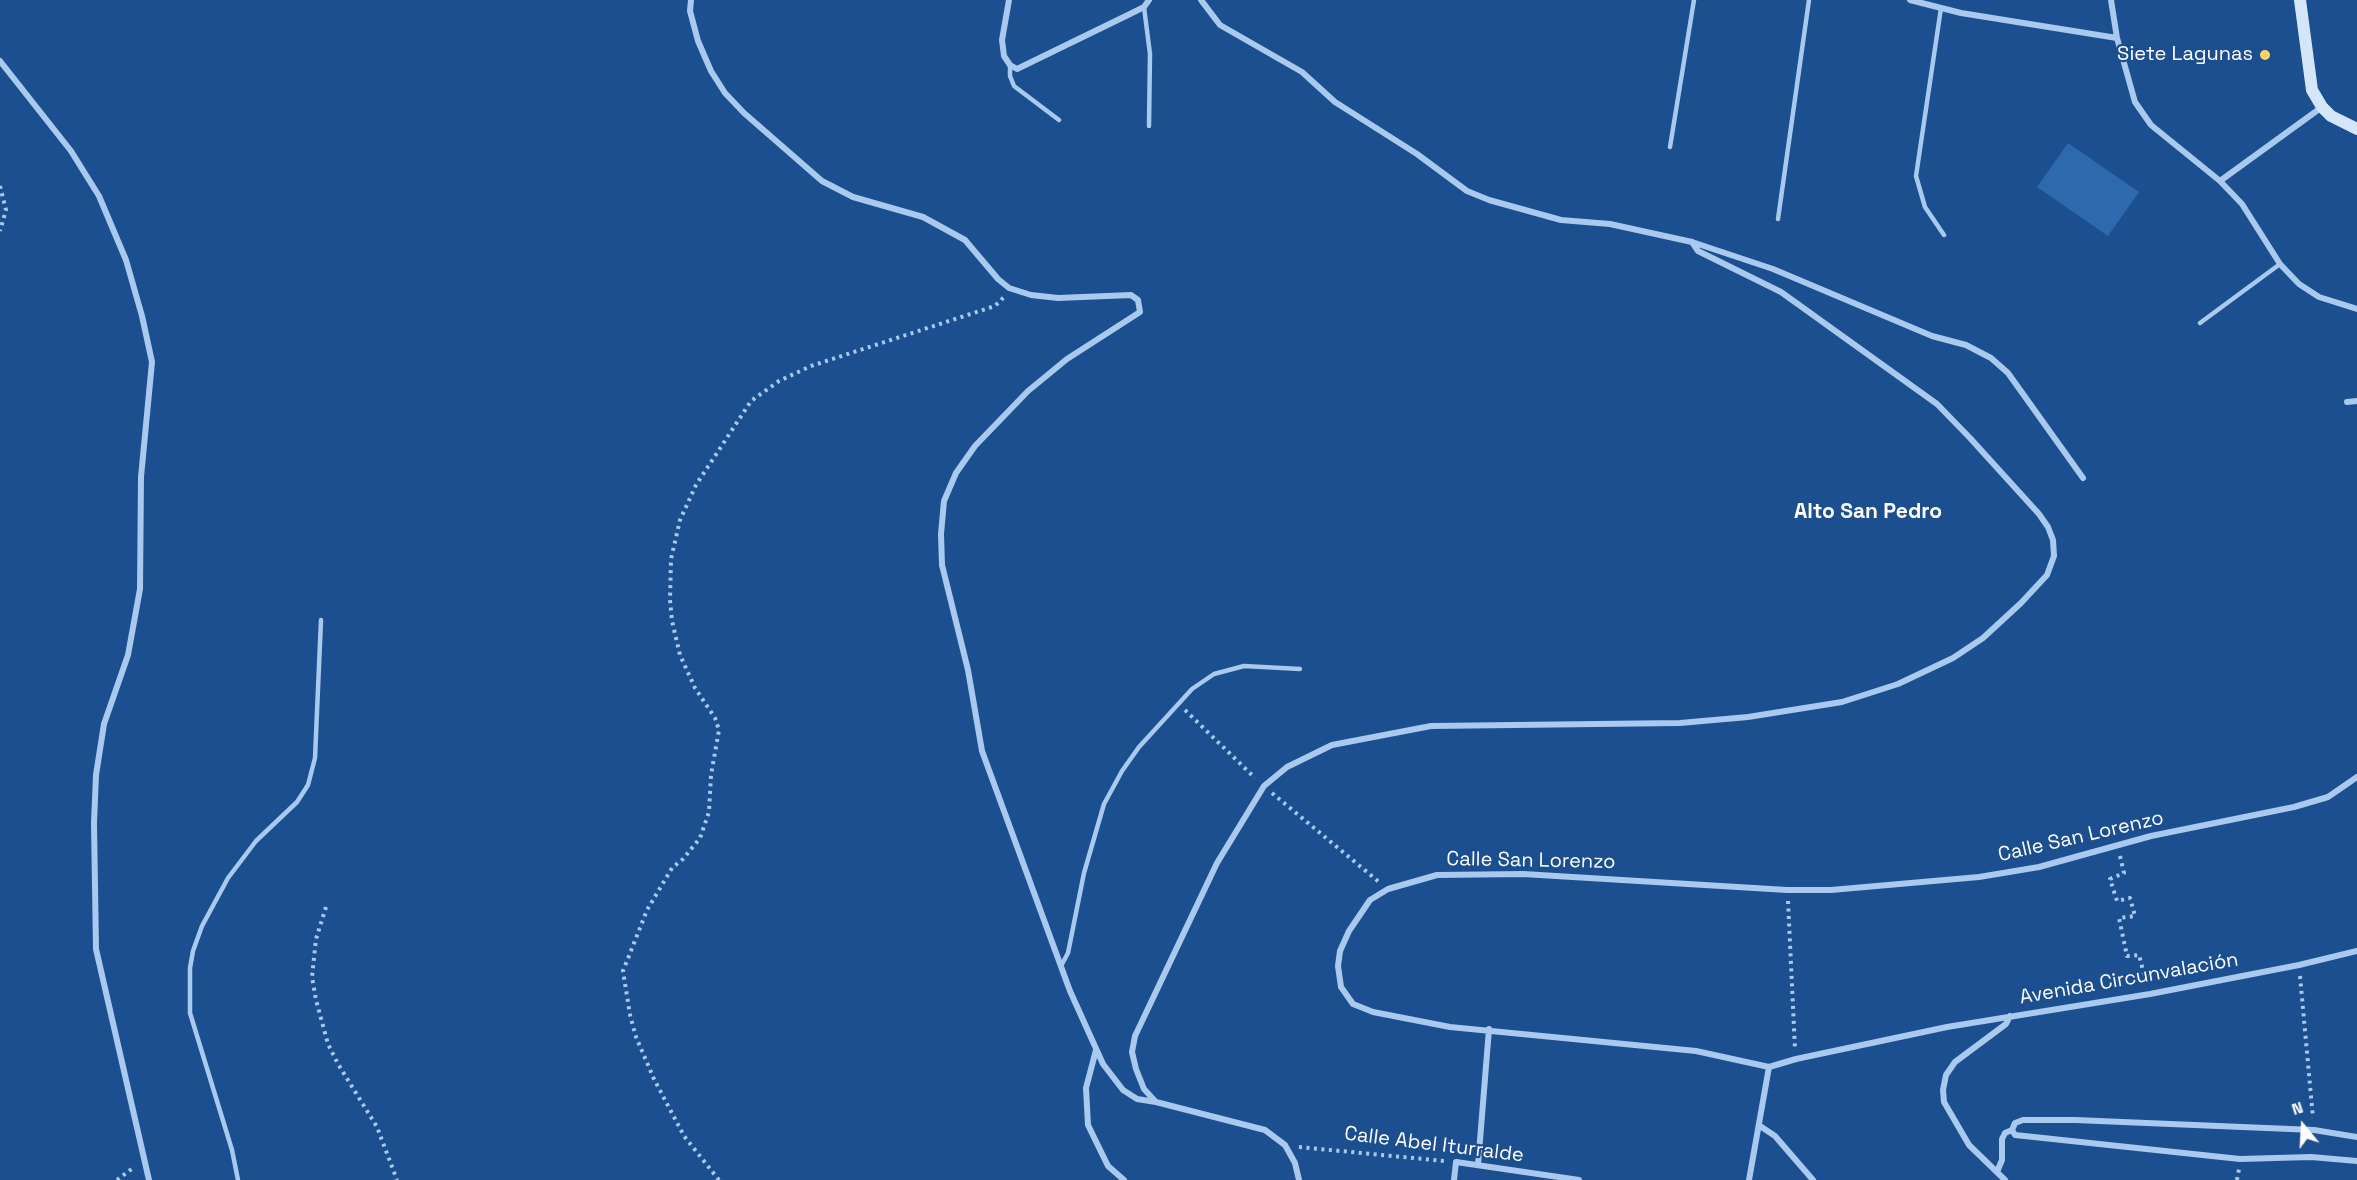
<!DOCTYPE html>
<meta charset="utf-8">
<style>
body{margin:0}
#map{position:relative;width:2357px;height:1180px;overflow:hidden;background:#1b4f8f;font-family:"Space Grotesk",sans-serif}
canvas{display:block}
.north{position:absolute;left:2273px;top:1096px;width:60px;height:60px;-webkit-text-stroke:4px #1b4f8f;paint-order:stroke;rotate:342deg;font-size:16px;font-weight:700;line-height:24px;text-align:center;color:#fff}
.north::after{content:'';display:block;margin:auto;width:21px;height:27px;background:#fff;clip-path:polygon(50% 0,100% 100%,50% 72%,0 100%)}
</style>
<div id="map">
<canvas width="2357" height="1180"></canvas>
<div class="north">N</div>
</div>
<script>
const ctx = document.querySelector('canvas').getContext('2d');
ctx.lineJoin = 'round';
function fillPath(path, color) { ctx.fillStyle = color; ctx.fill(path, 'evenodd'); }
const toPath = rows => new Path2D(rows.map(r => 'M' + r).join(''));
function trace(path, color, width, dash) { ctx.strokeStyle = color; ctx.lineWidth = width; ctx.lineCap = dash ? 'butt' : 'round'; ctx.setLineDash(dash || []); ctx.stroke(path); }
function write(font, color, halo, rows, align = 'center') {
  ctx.font = font + ' "Space Grotesk",sans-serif'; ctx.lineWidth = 4.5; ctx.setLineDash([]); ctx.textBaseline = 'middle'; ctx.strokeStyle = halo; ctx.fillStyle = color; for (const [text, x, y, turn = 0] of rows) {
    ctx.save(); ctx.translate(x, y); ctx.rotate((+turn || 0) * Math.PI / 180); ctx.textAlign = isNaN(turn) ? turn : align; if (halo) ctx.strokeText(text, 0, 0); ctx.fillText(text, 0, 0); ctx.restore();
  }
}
fillPath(toPath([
 [2068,143,2139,192,2108,236,2037,187]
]), '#2e69ad');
trace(toPath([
 [0,186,6,210,0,231],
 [1185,710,1255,778],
 [1272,793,1379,882],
 [2120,856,2124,873,2110,879,2117,901,2130,898,2135,916,2119,918,2127,956,2139,955,2146,982],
 [1788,901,1795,1049],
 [326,907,316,939,312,977,316,1000,328,1044,338,1064,377,1127,397,1180],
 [2300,976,2313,1118],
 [1299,1147,1444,1161],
 [117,1180,133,1168],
 [719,1180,684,1136,654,1079,636,1037,630,1015,623,971,647,910,672,868,683,859,700,838,709,812,711,775,719,730,715,718,695,688,680,655,672,621,670,600,671,559,680,520,696,485,751,401,779,381,811,366,995,306,1004,297],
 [2237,1180,2239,1169]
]), '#a9c9ee', 4, [3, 4.5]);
trace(toPath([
 [1144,7,1150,54,1149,126],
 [1941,8,1916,176,1925,207,1944,235],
 [1010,65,1010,76,1014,86,1059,120],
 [1670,147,1694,0],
 [1778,219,1809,0],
 [2200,323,2280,264],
 [1061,966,1068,953,1084,873,1104,804,1122,771,1139,747,1192,689,1214,674,1244,666,1300,669],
 [238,1180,232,1150,190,1013,190,968,193,951,202,926,228,878,256,841,297,802,308,785,315,758,321,620]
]), '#a9c9ee', 4.5);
trace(toPath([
 [691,0,690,11,698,41,711,71,725,93,744,113,822,181,853,197,923,217,965,240,998,279,1009,288,1031,295,1058,298,1131,295,1138,300,1140,312,1067,359,1028,391,975,446,956,473,944,501,941,534,942,565,968,670,982,751,1070,991,1103,1064,1123,1090,1137,1099,1156,1102,1265,1130,1285,1145,1295,1163,1299,1180],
 [1009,0,1002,40,1004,56,1010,65,1017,69,1130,14,1144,7,1149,0],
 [1201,0,1220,25,1302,72,1335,102,1417,154,1467,191,1489,200,1561,220,1610,224,1692,242,1773,269,1932,336,1966,345,1991,358,2008,373,2083,478],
 [1910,0,1961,13,2117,38],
 [2111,0,2117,38,2135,102,2151,125,2220,181,2242,204,2280,264,2299,284,2319,297,2357,309],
 [0,61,71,151,99,196,126,260,142,316,152,362,141,477,140,589,128,655,104,724,96,775,94,823,96,949,149,1180],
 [2220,181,2322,107],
 [2347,402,2357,401],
 [2357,777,2328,797,2294,807,2151,836,2039,867,1979,877,1831,890,1787,890,1523,874,1437,875,1388,889,1370,900,1349,931,1340,951,1338,966,1341,987,1353,1004,1373,1012,1450,1027,1696,1051,1769,1067,1796,1059,1947,1027,2150,994,2299,965,2357,951],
 [1096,1050,1086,1088,1088,1125,1108,1166,1124,1180],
 [1155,1101,1144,1089,1136,1069,1132,1052,1135,1036,1217,863,1264,786,1287,767,1332,745,1431,726,1680,723,1748,717,1842,702,1898,684,1953,658,1983,638,2021,603,2047,575,2054,556,2053,540,2048,527,2039,514,1970,438,1937,404,1781,292,1698,251,1692,242],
 [1760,1126,1775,1136,1813,1180],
 [2012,1130,2015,1135,2240,1159,2311,1157,2357,1161],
 [1478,1165,1489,1029],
 [1997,1172,2002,1160,2002,1139,2005,1133,2012,1130,2015,1123,2023,1120,2075,1120,2314,1130,2357,1137],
 [1454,1180,1456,1162,1579,1180],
 [1749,1180,1769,1067],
 [2005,1180,1969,1145,1944,1102,1943,1090,1946,1075,1955,1062,2006,1024,2010,1016]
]), '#a9c9ee', 6);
trace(toPath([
 [2300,0,2312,90,2322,107,2331,116,2357,129]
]), '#d6e6fa', 12);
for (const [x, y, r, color] of [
 [2265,55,6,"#ffd166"]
]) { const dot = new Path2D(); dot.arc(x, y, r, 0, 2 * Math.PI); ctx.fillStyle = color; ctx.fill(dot); trace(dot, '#1b4f8f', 2); }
write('20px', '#fff', '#1b4f8f', [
 ["Siete Lagunas",2253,55]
], 'right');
write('20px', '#fff', '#1b4f8f', [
 ["Calle San Lorenzo",2081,837,-13],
 ["Calle San Lorenzo",1531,861,1],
 ["Avenida Circunvalación",2129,979,-10],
 ["Calle Abel Iturralde",1434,1145,7]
]);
write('bold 21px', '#fff', '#1b4f8f', [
 ["Alto San Pedro",1868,512]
]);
</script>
